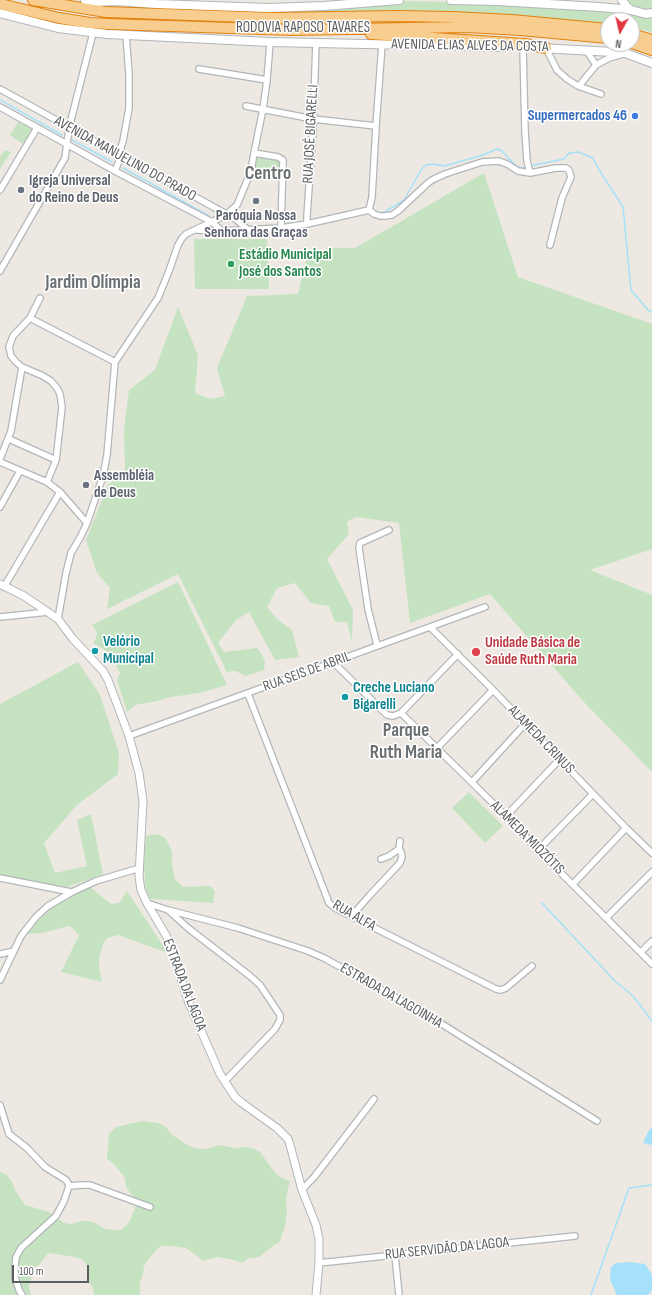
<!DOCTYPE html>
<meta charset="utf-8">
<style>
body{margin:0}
#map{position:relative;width:652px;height:1295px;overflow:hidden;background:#ede9e2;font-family:"Sofia Sans Condensed",sans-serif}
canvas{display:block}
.north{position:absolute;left:600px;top:12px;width:40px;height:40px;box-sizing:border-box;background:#fff;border:1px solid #bdbfc0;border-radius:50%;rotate:188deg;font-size:11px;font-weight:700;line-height:16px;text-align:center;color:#5b5f62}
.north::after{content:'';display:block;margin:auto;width:14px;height:18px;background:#df3641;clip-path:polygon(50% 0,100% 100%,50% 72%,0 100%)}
.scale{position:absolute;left:12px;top:1265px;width:77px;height:18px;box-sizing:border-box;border:2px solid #5b5f62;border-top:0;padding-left:5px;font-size:12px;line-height:14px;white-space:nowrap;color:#5b5f62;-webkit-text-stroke:3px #fff;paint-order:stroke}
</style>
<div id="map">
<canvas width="652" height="1295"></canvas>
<div class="north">N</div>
<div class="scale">100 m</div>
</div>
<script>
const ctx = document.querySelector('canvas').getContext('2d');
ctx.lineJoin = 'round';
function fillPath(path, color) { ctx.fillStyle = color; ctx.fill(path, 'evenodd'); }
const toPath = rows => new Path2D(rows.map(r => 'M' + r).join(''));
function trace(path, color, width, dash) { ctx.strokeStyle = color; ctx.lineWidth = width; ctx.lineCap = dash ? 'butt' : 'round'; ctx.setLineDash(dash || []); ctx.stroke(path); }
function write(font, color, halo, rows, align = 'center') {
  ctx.font = font + ' "Sofia Sans Condensed",sans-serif'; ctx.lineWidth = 3; ctx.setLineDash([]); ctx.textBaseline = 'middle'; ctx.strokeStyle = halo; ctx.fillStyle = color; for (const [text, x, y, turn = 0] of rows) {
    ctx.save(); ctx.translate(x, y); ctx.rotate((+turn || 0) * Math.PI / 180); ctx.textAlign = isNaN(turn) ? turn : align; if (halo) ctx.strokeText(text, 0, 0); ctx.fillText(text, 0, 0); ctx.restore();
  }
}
fillPath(toPath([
 [627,0,652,0,652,10,635,7,629,4],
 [404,1,457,2,599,9,652,17,652,32,632,28,632,20,608,20,608,25,264,15,264,12,340,8],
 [18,122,32,129,23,144,10,135],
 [5,150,11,152,0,169,0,157],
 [258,155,281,160,279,179,254,175],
 [484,173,518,277,652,324,652,549,590,570,652,595,652,772,582,700,490,594,410,623,399,523,356,517,347,522,349,534,327,559,353,610,352,642,347,622,335,622,329,606,311,603,295,583,277,588,267,607,277,619,292,630,299,657,275,660,249,612,236,620,218,643,224,652,257,648,265,660,264,670,245,676,236,671,226,672,224,666,178,574,107,609,110,588,97,573,86,540,108,485,125,470,124,429,129,390,155,370,178,307,198,355,195,393,210,399,225,396,217,368,247,296,298,294,306,261,328,248,355,248],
 [194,239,267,239,269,289,195,289],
 [178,582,227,685,199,693,171,697,157,701,135,705,127,712,117,680,120,673,110,653,93,643,96,638,97,632,92,625],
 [78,662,100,695,119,753,118,774,77,805,44,843,55,873,87,866,77,820,91,814,103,874,67,887,0,875,0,704],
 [469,792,503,826,485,843,452,808],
 [158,834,166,839,172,851,172,865,175,879,183,887,210,886,215,891,213,903,151,899,146,891,145,882,144,864,146,836],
 [89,886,111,904,119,903,127,891,168,953,118,935,107,938,103,944,99,958,99,968,102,982,61,972,79,935,70,926,42,933,28,934,28,930,58,903],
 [142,1121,158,1123,166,1127,171,1134,186,1144,194,1148,202,1149,210,1148,219,1145,235,1148,244,1147,252,1148,260,1152,275,1173,282,1178,290,1181,286,1198,287,1211,285,1227,279,1243,274,1245,259,1257,249,1258,242,1263,234,1260,218,1257,202,1261,201,1259,186,1248,170,1246,162,1246,155,1251,144,1266,143,1275,140,1282,140,1295,94,1295,93,1288,88,1281,88,1267,83,1260,75,1257,48,1253,40,1264,33,1269,29,1286,31,1295,0,1295,0,1172,7,1175,12,1182,15,1190,25,1205,49,1212,64,1223,72,1224,81,1221,89,1221,97,1224,105,1229,113,1230,121,1230,128,1224,135,1209,136,1201,126,1187,125,1178,114,1164,107,1159,109,1134,116,1127]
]), '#c5e3c0');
fillPath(toPath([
 [652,1127,652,1145,643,1143,648,1132],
 [629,1262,645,1264,652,1275,652,1290,648,1295,617,1295,610,1280,611,1267,616,1263]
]), '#a5e1fa');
trace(toPath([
 [0,100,62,135],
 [72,140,112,162],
 [530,166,564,159,569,153,578,152,593,158,601,173,623,207,631,290,648,310,652,312],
 [123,168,209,216],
 [378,213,385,212,404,200,421,170,426,165,432,164,444,166,480,156,497,149,502,151,516,166,521,168,527,167],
 [542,903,614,980,633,996,652,1021],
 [591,1295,629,1188,652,1185]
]), '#a5e1fa', 1.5);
const minor = toPath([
 [523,48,525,131,527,161,530,173],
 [546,48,557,70,567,79,578,86,601,94],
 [586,50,596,65,609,58,623,54],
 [199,69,267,80],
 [579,86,596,65],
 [0,89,237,220,248,230],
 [246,106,313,119,376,126],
 [0,107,115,171,212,222,222,231],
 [254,153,278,157,283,160,281,228],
 [115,171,121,156,121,147,123,141,129,108,129,74,126,35],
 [0,190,37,128],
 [369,210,374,214,380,216,385,216,392,215,398,211,429,182,434,179,445,174,482,162,499,161,507,164,518,171,530,173,556,168,566,168,569,170,571,177,562,198,550,245],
 [369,210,372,197,376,126,382,44],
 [307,224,307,216,313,128,316,43],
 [196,230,222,231,281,228,307,224,369,210],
 [0,271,65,158,69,128,93,33],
 [40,298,30,318,13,336,9,347,11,356,16,362,22,367,43,376,51,381,57,388,60,394,62,407,57,452,56,460,47,482],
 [30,318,115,362],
 [9,439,56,460],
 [0,459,11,431,22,367],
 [0,462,47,482,60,492,87,523],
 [0,507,20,471],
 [4,587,60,492],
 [0,617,48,612],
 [58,619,66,573,71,553,81,536,87,523,103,476,107,455,115,362,158,298,169,271,178,245,182,238,186,234,226,215,237,205,251,171,254,153,263,109,267,80,270,42],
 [430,627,493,690,626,828,652,853],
 [377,645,368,609,359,548,360,543,389,530],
 [334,663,387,715,393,716,401,713,458,654],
 [248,694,329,903,335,908,496,989,501,990,506,988,532,966],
 [401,713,506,816,538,850,652,964],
 [129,736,485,607],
 [437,748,493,690],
 [472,782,525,724],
 [506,816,560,759],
 [538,850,593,794],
 [381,859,389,856,399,849],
 [0,878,71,892],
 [573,884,626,828],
 [147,903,168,910,188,928,250,976,260,985,280,1015,280,1020,275,1029,225,1081],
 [168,910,238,928,308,951,324,958,429,1016,597,1121],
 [346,913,356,911,370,895,400,863,402,857,401,852,399,849,400,841],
 [606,918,652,872],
 [641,952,652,941],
 [0,954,14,951],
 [0,980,21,936,36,917,48,906,72,892,96,881,140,868],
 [0,1105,9,1134,27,1148,45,1167,66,1180,68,1183,69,1186,64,1201,56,1216,21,1248,16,1257,15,1266,15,1277,19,1290,22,1295],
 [69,1186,84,1185,90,1185,150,1207],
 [302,1190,315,1176,374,1099],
 [395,1255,399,1295],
 [319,1263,575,1236]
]);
const tertiary = toPath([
 [0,584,24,596,58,619,73,639,103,671,108,680,129,736,139,773,143,801,139,876,141,890,147,903,171,944,176,957,181,979,189,1003,220,1074,235,1097,242,1103,277,1128,288,1139,290,1145,302,1190,316,1225,319,1239,319,1263,316,1295]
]);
const secondary = toPath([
 [85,0,95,2,116,1,156,4,269,8,324,6,399,0],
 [451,0,497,1,599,7,631,10],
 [622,0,627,7,631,10,646,14,652,13],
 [0,13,58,28,107,34,270,42,507,47],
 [540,48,613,52,625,53,652,63]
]);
const motorway = toPath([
 [33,0,106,12,273,18,397,16,452,17,512,20,608,29],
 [0,4,59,18,90,23,109,24,292,30,467,27,520,30,608,38],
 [371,34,526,44,546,48],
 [632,34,652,40],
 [632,43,652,50]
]);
trace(minor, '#b3b6b9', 8);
trace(tertiary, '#b3b6b9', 9);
trace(secondary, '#b2b6b9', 10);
trace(motorway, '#e2810d', 12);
trace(minor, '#fff', 5.5);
trace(tertiary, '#fff', 7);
trace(secondary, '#fff', 8);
trace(motorway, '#f7ce8f', 10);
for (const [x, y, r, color] of [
 [635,116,4,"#3f7fe0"],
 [21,190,4,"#6b7280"],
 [256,201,4,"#6b7280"],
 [231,264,4,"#2e9e5b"],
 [86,485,4,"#6b7280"],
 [95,651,4,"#0f9aa8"],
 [476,652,5,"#e0444e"],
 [345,697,4,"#0f9aa8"]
]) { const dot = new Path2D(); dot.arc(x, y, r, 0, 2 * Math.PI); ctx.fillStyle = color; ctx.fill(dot); trace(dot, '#fff', 1.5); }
write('15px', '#5b5f62', '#fff', [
 ["RODOVIA RAPOSO TAVARES",303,28],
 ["AVENIDA ELIAS ALVES DA COSTA",470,46,1],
 ["RUA JOSÉ BIGARELLI",311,134,-87],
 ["AVENIDA MANUELINO DO PRADO",125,159,29],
 ["RUA SEIS DE ABRIL",307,672,-20],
 ["ALAMEDA CRINUS",541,740,46],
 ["ALAMEDA MIOZÓTIS",527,838,45],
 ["RUA ALFA",354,916,30],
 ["ESTRADA DA LAGOA",184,985,69],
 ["ESTRADA DA LAGOINHA",391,996,30],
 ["RUA SERVIDÃO DA LAGOA",447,1249,-6]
]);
write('bold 15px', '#366cbe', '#fff', [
 ["Supermercados 46",627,116]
], 'right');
write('bold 15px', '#5b616d', '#fff', [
 ["Igreja Universal",29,181],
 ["do Reino de Deus",29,198],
 ["Paróquia Nossa",256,216,"center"],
 ["Senhora das Graças",256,233,"center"],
 ["Assembléia",94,476],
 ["de Deus",94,493]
], 'left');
write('bold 15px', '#27864d', '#fff', [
 ["Estádio Municipal",239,255],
 ["José dos Santos",239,272]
], 'left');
write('bold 15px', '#0d838f', '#fff', [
 ["Velório",103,642],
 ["Municipal",103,659],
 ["Creche Luciano",353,688],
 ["Bigarelli",353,705]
], 'left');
write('bold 15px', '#be3a42', '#fff', [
 ["Unidade Básica de",485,643],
 ["Saúde Ruth Maria",485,660]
], 'left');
write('bold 19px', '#6c7174', '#fff', [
 ["Centro",268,174],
 ["Jardim Olímpia",93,283],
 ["Parque",406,731],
 ["Ruth Maria",406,753]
]);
</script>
